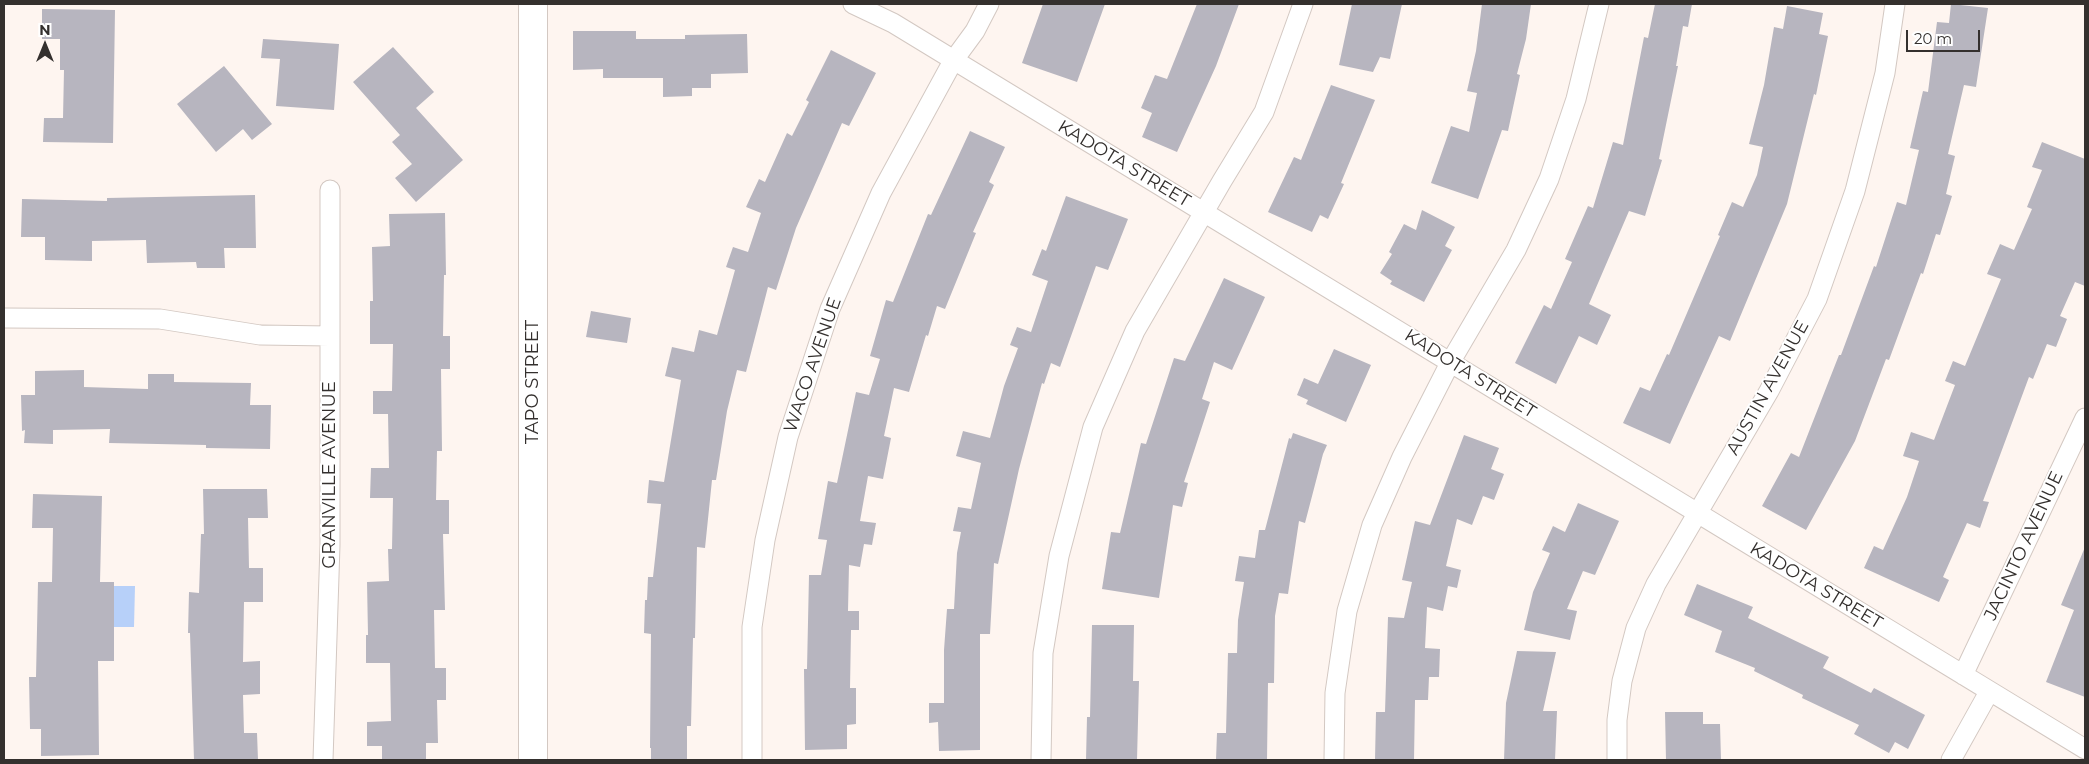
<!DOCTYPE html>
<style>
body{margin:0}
#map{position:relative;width:2089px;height:764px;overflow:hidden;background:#fef5f0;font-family:Montserrat,sans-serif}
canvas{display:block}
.frame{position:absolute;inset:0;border:5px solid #34302e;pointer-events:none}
.north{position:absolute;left:20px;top:20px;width:50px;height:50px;-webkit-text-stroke:4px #fff;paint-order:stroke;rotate:0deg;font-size:14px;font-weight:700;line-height:20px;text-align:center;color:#34302e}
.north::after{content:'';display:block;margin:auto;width:18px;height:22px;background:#34302e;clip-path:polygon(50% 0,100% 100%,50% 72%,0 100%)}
.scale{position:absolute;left:1906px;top:30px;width:74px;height:22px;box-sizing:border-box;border:2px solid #34302e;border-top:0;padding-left:6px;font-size:15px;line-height:18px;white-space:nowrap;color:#34302e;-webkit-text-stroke:4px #fff;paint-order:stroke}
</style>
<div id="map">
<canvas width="2089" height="764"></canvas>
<div class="frame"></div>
<div class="north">N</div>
<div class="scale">20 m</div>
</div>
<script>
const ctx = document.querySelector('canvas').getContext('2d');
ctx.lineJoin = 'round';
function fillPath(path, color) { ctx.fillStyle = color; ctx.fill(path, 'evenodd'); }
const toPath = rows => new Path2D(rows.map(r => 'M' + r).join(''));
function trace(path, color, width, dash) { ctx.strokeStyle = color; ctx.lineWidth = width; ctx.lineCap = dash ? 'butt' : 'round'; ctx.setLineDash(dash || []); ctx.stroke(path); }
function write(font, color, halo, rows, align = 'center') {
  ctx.font = font + ' Montserrat,sans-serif'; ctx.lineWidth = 4; ctx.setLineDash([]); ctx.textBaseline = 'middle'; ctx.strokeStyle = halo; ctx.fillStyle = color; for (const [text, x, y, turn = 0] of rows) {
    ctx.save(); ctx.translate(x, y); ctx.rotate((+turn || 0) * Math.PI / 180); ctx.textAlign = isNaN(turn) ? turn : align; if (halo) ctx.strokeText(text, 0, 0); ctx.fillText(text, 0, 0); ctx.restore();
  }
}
fillPath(toPath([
 [113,586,135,586,134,627,114,627]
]), '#b7d0f9');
fillPath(toPath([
 [1043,4,1105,4,1077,82,1022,63],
 [1197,4,1239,4,1216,66,1177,152,1142,137,1152,113,1141,108,1155,75,1167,79],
 [1352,4,1402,4,1390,59,1380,57,1373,72,1339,65],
 [1482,4,1531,4,1526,39,1517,74,1520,75,1508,131,1502,130,1478,199,1431,183,1451,126,1469,132,1477,93,1467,91,1476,51],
 [1655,4,1692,4,1688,27,1683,26,1676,66,1678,66,1659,159,1662,160,1645,216,1629,211,1589,304,1611,315,1597,345,1579,336,1556,384,1515,363,1544,305,1551,309,1572,262,1565,259,1588,206,1593,208,1613,142,1623,145,1644,37,1648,38],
 [1951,4,1988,8,1976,87,1964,85,1948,154,1955,156,1946,194,1952,196,1940,235,1936,234,1923,274,1921,273,1889,360,1886,359,1855,441,1806,530,1762,506,1791,453,1799,457,1839,355,1841,355,1874,266,1876,267,1897,202,1906,205,1919,150,1910,148,1923,91,1928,92,1937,22,1949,23],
 [1787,6,1823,13,1819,34,1828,36,1816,95,1814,94,1787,204,1730,341,1719,336,1670,444,1623,423,1640,387,1650,391,1667,354,1669,355,1720,236,1718,235,1732,202,1743,207,1757,175,1763,147,1749,144,1764,85,1774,27,1783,29],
 [42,9,115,10,113,143,43,142,44,118,63,118,64,70,60,70,60,39,42,39],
 [573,31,636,31,636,39,685,39,685,35,747,34,748,73,711,74,711,88,692,88,692,96,663,97,663,78,603,78,603,69,573,70],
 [263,39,339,44,334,110,276,106,280,59,261,58],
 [393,47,434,92,416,108,463,160,416,202,395,178,412,164,392,142,400,135,353,82],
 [831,50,876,73,849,126,842,123,796,228,776,290,768,287,746,372,737,370,727,411,716,480,712,480,705,548,697,547,695,638,693,638,691,726,687,726,687,760,651,760,651,748,650,748,651,634,644,633,645,600,647,600,648,577,653,577,661,504,647,503,649,480,664,482,681,380,665,376,672,347,694,352,699,330,717,335,735,270,726,267,733,247,748,252,761,213,746,207,759,179,765,182,787,133,792,136,809,102,806,100],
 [224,66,272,124,252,140,243,129,216,152,177,104],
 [1331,85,1375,100,1341,183,1344,184,1328,219,1320,215,1312,232,1268,212,1294,157,1301,160],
 [970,131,1005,147,989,182,994,185,973,232,976,233,945,309,937,306,928,336,926,335,909,392,894,388,884,436,891,438,883,479,868,476,860,521,876,523,872,545,864,544,860,567,849,565,848,611,859,611,859,630,851,630,850,688,856,688,856,724,847,725,847,749,805,750,804,669,807,669,809,575,821,575,827,540,818,539,828,481,837,483,856,392,869,395,880,359,870,356,886,300,893,302,928,214,931,215],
 [2042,142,2085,159,2085,286,2075,282,2060,316,2067,319,2056,347,2047,344,2033,379,2029,377,1983,501,1989,502,1980,528,1967,523,1943,577,1949,580,1939,602,1864,568,1874,546,1883,550,1907,497,1919,461,1903,456,1911,432,1934,440,1955,385,1945,381,1953,361,1965,366,2001,279,1987,274,2000,244,2014,250,2032,209,2027,207,2042,170,2032,167],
 [255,195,256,248,224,248,225,268,197,268,196,262,147,263,146,240,92,241,92,261,45,260,45,237,21,237,22,199,107,201,107,198],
 [1066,196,1128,219,1108,270,1096,266,1060,367,1051,363,1044,384,1042,383,1019,469,998,564,994,563,990,634,980,634,980,750,939,751,938,722,929,723,929,703,944,703,944,650,947,609,954,609,957,553,961,532,953,531,958,507,971,509,981,463,956,456,963,431,990,438,1004,386,1018,348,1010,345,1017,327,1031,332,1048,281,1032,275,1042,249,1046,251],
 [1422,210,1455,227,1445,246,1452,250,1424,302,1390,284,1392,281,1380,273,1392,254,1389,252,1404,224,1416,230],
 [445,213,446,275,444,275,443,336,450,336,450,369,441,369,442,451,437,451,436,500,449,500,449,534,443,534,445,610,434,610,435,668,446,668,446,700,437,700,438,743,426,743,426,760,382,760,382,746,367,746,367,722,391,721,390,663,366,663,366,635,368,635,367,582,389,581,388,549,392,549,393,498,370,498,371,468,389,468,388,414,373,414,373,391,392,391,393,344,370,344,370,301,373,301,372,247,390,246,389,214],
 [1224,278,1265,297,1232,370,1214,362,1202,399,1210,402,1184,482,1188,483,1182,507,1173,505,1159,598,1102,589,1111,532,1120,533,1141,443,1146,444,1174,358,1185,361],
 [591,311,631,318,627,343,586,337],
 [1334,349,1371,365,1346,422,1306,404,1308,400,1297,395,1304,378,1318,384],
 [84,370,84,387,148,389,148,374,174,374,174,382,251,383,250,405,271,405,270,449,206,448,206,445,109,443,110,429,53,430,53,444,24,443,25,430,22,431,21,395,35,395,35,371],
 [1293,433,1327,445,1323,454,1305,523,1299,521,1288,594,1279,593,1275,616,1274,683,1268,683,1267,760,1216,760,1217,733,1226,733,1228,653,1237,653,1238,620,1244,582,1235,581,1239,556,1255,558,1259,530,1265,530,1289,438,1291,439],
 [1464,435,1499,448,1491,469,1504,474,1494,500,1483,496,1472,525,1457,519,1446,566,1461,570,1457,588,1448,586,1443,611,1427,607,1425,648,1440,649,1439,677,1429,677,1428,700,1415,700,1414,760,1375,760,1376,712,1385,712,1388,617,1404,618,1412,582,1402,580,1415,521,1430,525],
 [203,489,267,489,268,518,248,518,249,568,263,568,263,602,244,602,243,662,260,661,260,694,243,695,244,733,257,733,258,760,194,760,190,633,188,633,189,592,199,593,201,534,204,534],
 [33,494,102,496,100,582,114,582,114,661,98,661,99,755,41,756,41,729,30,729,29,677,36,677,38,582,52,582,53,528,32,528],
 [1578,503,1619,521,1595,575,1583,571,1567,609,1577,611,1570,640,1524,630,1533,592,1550,553,1542,550,1553,526,1565,532],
 [2085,547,2085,697,2046,682,2074,610,2061,605],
 [1697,584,1753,607,1748,618,1829,657,1823,668,1871,693,1874,688,1925,715,1908,749,1895,742,1889,753,1854,734,1859,725,1802,698,1803,695,1754,671,1755,668,1715,652,1722,631,1684,615],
 [1092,625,1134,625,1133,681,1139,681,1137,760,1086,760,1087,717,1090,717],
 [1517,651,1556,652,1543,711,1557,711,1555,760,1504,760,1506,703],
 [1665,712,1703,712,1703,724,1720,724,1721,760,1666,760]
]), '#b7b5bf');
const street = toPath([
 [853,4,893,23,2085,749],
 [4,318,160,319,260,335,330,336],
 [1963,675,2085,418],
 [323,760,330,545,330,190],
 [752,760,752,627,765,540,788,437,830,309,881,193,953,61,975,31,989,4],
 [1041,760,1043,653,1059,556,1093,427,1135,331,1222,181,1264,112,1303,4],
 [1334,760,1335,693,1347,611,1372,525,1402,457,1451,361,1516,250,1549,179,1576,99,1599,4],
 [1617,760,1617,720,1622,681,1636,628,1656,584,1769,391,1817,299,1855,191,1885,73,1895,4],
 [1951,760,1989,692]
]);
const secondary = toPath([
 [533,760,533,4]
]);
trace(street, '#d3c8c2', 21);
trace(secondary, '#d3c8c2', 30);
trace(street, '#fff', 19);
trace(secondary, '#fff', 28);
write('18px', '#34302e', '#fff', [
 ["KADOTA STREET",1124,164,31],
 ["WACO AVENUE",813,365,-71],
 ["KADOTA STREET",1470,374,32],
 ["TAPO STREET",533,382,-90],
 ["AUSTIN AVENUE",1768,388,-61],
 ["GRANVILLE AVENUE",330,475,-90],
 ["JACINTO AVENUE",2024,546,-65],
 ["KADOTA STREET",1816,586,31]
]);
</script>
